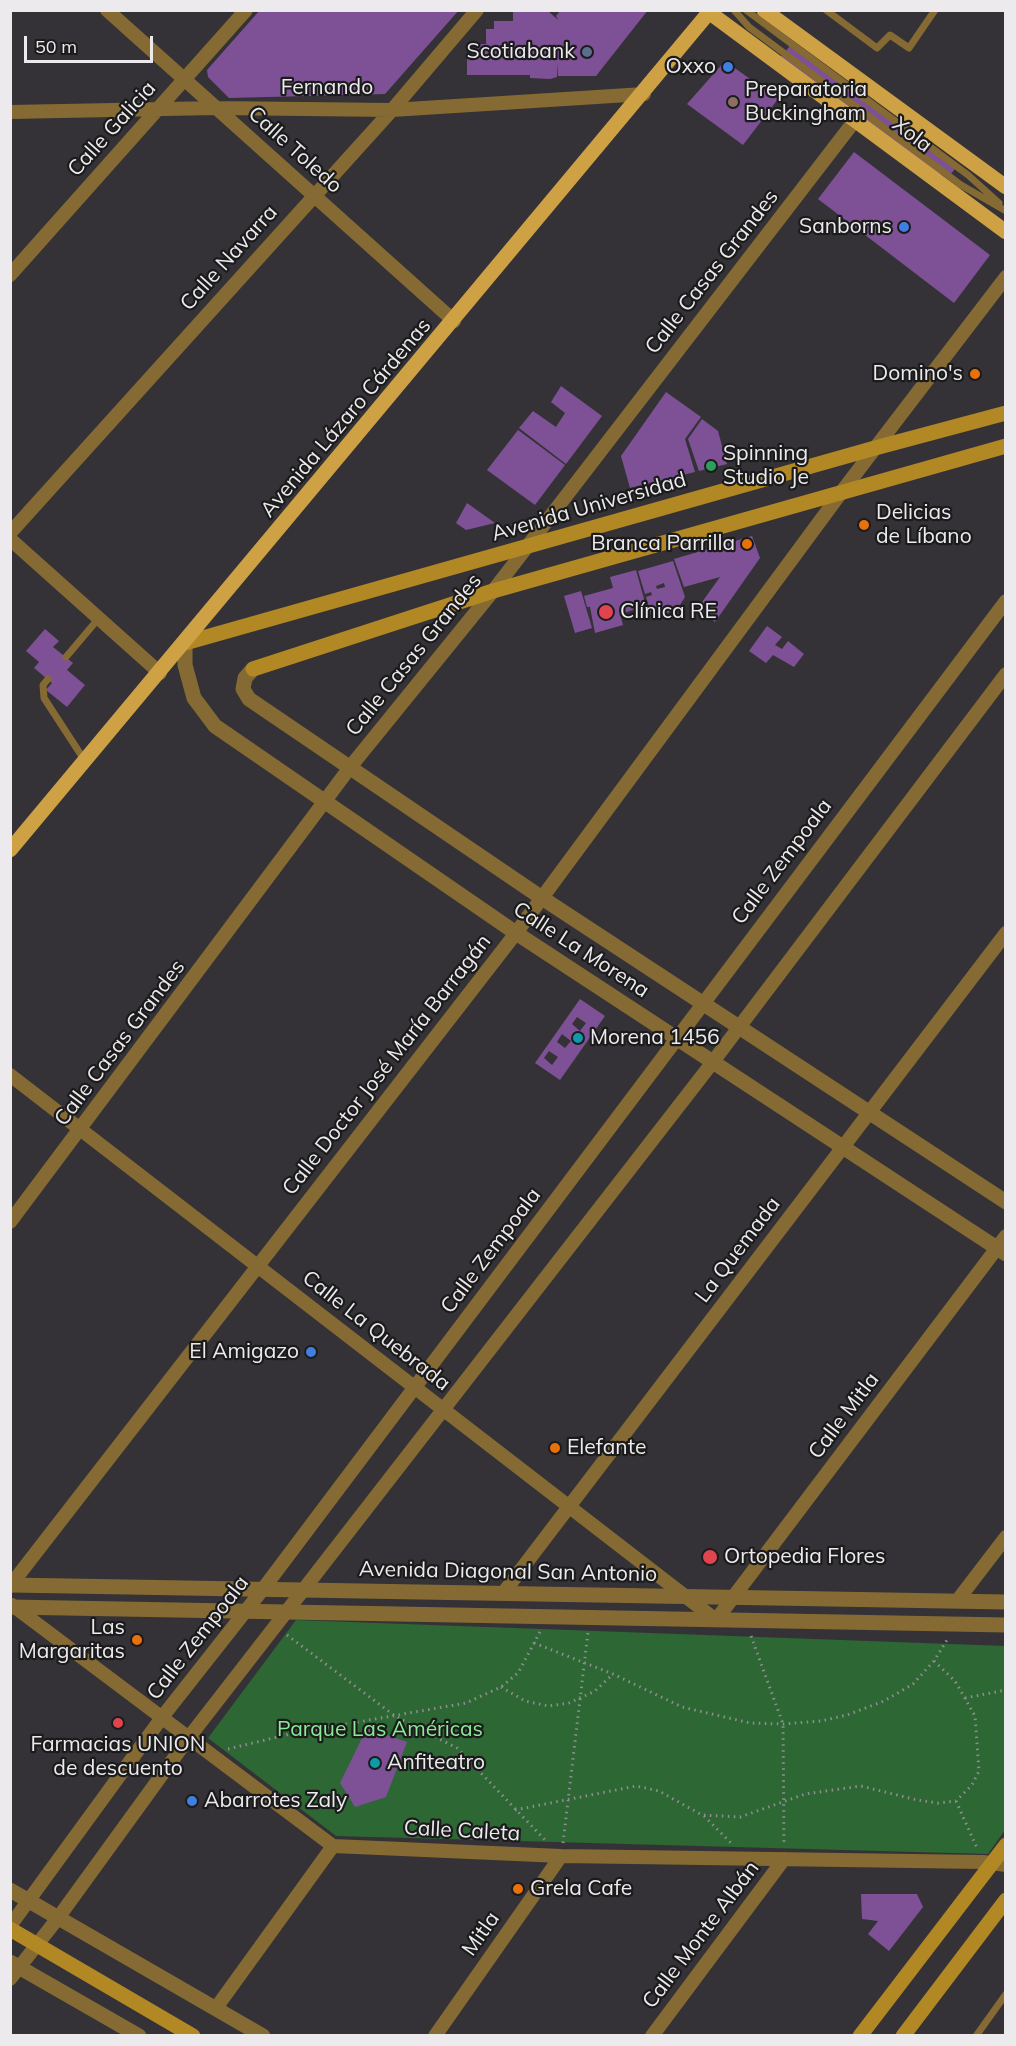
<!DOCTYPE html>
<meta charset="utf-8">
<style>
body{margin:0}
#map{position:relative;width:1016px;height:2046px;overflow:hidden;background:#343236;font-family:Mulish,sans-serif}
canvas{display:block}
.frame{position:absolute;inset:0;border:12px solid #eceaed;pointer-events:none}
.scale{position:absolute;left:24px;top:36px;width:129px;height:27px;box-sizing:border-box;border:3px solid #eceaed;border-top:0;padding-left:8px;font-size:18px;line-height:21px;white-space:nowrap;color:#eceaed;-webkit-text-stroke:4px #1b1b1c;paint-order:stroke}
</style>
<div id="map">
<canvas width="1016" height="2046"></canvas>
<div class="frame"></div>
<div class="scale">50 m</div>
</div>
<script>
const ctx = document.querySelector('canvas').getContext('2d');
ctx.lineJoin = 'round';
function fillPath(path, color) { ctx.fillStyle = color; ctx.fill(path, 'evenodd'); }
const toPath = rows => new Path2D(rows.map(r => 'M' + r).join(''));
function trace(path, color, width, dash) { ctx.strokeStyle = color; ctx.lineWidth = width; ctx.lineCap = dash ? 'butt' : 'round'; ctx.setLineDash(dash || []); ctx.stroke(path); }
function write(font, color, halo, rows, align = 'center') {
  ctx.font = font + ' Mulish,sans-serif'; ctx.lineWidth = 4.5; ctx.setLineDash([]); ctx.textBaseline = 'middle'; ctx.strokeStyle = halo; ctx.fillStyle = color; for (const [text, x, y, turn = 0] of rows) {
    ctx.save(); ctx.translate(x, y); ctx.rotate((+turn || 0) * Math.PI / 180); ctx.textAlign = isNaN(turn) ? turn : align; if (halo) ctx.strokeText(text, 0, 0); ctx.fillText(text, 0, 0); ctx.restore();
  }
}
fillPath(toPath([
 [296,1620,1005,1646,1005,1830,988,1854,336,1836,208,1738]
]), '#2c6734');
fillPath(toPath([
 [260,10,459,10,385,94,229,98,208,77,207,70],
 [513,10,547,10,558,20,556,16,561,10,648,10,596,76,558,76,557,63,557,77,550,79,530,78,530,75,467,75,467,54,477,54,477,44,486,44,486,29,494,29,494,21,513,21],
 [793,42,955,169,950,175,943,171,940,175,781,57],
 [725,61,778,99,743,145,687,104],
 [854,152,990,255,954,303,818,199],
 [561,386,602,416,566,464,519,428,533,411,556,427,565,413,551,402],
 [666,392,701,417,685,439,695,472,630,488,621,456],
 [702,419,718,431,727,464,699,471,688,439],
 [518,430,565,465,535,505,487,470],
 [467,503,495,523,466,530,456,523],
 [752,536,760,558,715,622,697,609,720,577,684,587,674,559],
 [673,561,685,597,677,610,652,617,646,597,652,595,651,592,645,594,638,571],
 [664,583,665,587,657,589,656,586],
 [636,570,646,606,620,614,623,625,595,633,590,607,587,607,584,596,613,588,610,577],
 [581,591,592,628,575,633,564,596],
 [767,626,782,637,775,645,782,649,788,641,804,654,794,667,773,655,766,663,749,651],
 [45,629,59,641,53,647,73,663,67,670,85,685,67,707,46,690,52,683,34,668,39,662,26,651],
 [580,999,605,1016,560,1080,535,1063],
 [577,1017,586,1023,580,1031,572,1024],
 [562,1034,571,1041,565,1048,557,1042],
 [549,1051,558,1057,552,1065,544,1058],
 [367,1728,407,1742,386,1797,355,1807,340,1783],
 [861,1894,917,1894,923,1907,889,1951,868,1934,878,1921,862,1919]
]), '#7e5197');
trace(toPath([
 [287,1635,395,1716,457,1748,545,1840],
 [751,1636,783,1724,784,1843],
 [534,1643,613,1674,682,1707,750,1723,783,1724,821,1721,847,1715,884,1701,913,1684,934,1661,947,1640],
 [501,1687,525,1701,549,1706,569,1703,595,1691,612,1675],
 [965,1698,1006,1690],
 [228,1749,290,1734,466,1703,501,1687,518,1673,540,1632],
 [956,1801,977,1848],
 [515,1810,636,1786,659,1791,702,1815,740,1817,805,1794,861,1786,917,1800,938,1803,956,1801,972,1785,979,1771,975,1716,955,1681,934,1661],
 [704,1816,731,1843],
 [563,1843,588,1632]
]), '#908e92', 3, [1.5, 4.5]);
trace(toPath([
 [734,10,749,27,961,185,1006,211],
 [746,10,968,175,999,203],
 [826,10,877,48,890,35,909,48,935,10],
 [66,657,99,618],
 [48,679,43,685,44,698,85,761],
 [976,2036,1006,1994]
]), '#856a33', 7);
trace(toPath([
 [107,10,454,321],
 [10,112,216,108,392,110,644,94],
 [10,275,246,10],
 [10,533,392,110,477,10],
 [10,539,160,673],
 [10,1075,716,1620,1006,1236],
 [10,1222,351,766,493,591,856,119],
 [10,1586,516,933,840,494,1006,277],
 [504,1592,1006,933],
 [957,1601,1006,1537],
 [12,1605,333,1846,561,1856,983,1862,1006,1865],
 [10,1926,163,1716,263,1589,1006,601],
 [10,1979,58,1918,190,1736,709,1067,1006,674],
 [216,2008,333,1846],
 [435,2036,561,1856],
 [652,2036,784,1859]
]), '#856a33', 14);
trace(toPath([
 [185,643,185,665,194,698,215,726,516,933,1006,1254],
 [253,669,245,678,243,689,249,699,542,898,1006,1202],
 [10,1585,1006,1602],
 [10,1607,1006,1625],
 [10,1890,263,2036],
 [10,1962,139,2036]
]), '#856a33', 15);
trace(toPath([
 [185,643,875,448,1006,413],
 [253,669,493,591,1006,446],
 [10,1929,193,2036],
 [860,2036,1006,1845],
 [903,2036,1006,1900]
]), '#b28825', 15);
trace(toPath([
 [706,10,1006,232],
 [764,10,1006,187],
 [10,850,711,10]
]), '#cda144', 15);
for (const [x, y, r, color] of [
 [587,52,6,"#5c6f8a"],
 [728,67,6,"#3f7fe0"],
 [733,102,6,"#8d6e63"],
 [904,227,6,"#3f7fe0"],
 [975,374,6,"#e8710a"],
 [711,466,6,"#2e9e5b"],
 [864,525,6,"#e8710a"],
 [747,544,6,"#e8710a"],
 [606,612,8,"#e0444e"],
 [578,1038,6,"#0f9aa8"],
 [311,1352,6,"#3f7fe0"],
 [555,1448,6,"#e8710a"],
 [710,1557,8,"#e0444e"],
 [137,1640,6,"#e8710a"],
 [118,1723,6,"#e0444e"],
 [375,1763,6,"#0f9aa8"],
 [192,1801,6,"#3f7fe0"],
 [518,1889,6,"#e8710a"]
]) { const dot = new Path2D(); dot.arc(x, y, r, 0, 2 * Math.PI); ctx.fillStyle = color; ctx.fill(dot); trace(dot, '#1b1b1c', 2); }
write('21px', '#eceaed', '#1b1b1c', [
 ["Scotiabank",575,52,"right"],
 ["Oxxo",716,67,"right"],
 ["Preparatoria",745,90],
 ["Buckingham",745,114],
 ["Sanborns",892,227,"right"],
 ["Domino's",963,374,"right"],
 ["Spinning",723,454],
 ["Studio Je",723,478],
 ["Delicias",876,513],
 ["de Líbano",876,537],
 ["Branca Parrilla",735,544,"right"],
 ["Clínica RE",620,612],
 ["Morena 1456",590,1038],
 ["El Amigazo",299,1352,"right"],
 ["Elefante",567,1448],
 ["Ortopedia Flores",724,1557],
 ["Las",125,1628,"right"],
 ["Margaritas",125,1652,"right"],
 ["Farmacias UNION",118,1745,"center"],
 ["de descuento",118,1769,"center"],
 ["Anfiteatro",387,1763],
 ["Abarrotes Zaly",204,1801],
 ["Grela Cafe",530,1889]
], 'left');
write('21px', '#eceaed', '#1b1b1c', [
 ["Fernando",327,88],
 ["Calle Galicia",112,129,-48],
 ["Xola",912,135,37],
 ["Calle Toledo",295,150,42],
 ["Calle Navarra",229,258,-48],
 ["Calle Casas Grandes",712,272,-52],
 ["Avenida Lázaro Cárdenas",346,418,-50],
 ["Avenida Universidad",589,507,-16],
 ["Calle Casas Grandes",414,655,-51],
 ["Calle Zempoala",782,862,-53],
 ["Calle La Morena",581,950,33],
 ["Calle Casas Grandes",120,1043,-53],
 ["Calle Doctor José María Barragán",387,1065,-52],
 ["La Quemada",738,1250,-53],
 ["Calle Zempoala",491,1251,-53],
 ["Calle La Quebrada",376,1331,38],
 ["Calle Mitla",844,1416,-53],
 ["Avenida Diagonal San Antonio",508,1572,1],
 ["Calle Zempoala",198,1638,-52],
 ["Calle Caleta",462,1831,3],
 ["Mitla",481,1934,-55],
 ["Calle Monte Albán",701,1935,-53]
]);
write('21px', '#8bea94', '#1b1b1c', [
 ["Parque Las Américas",380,1730]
]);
</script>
